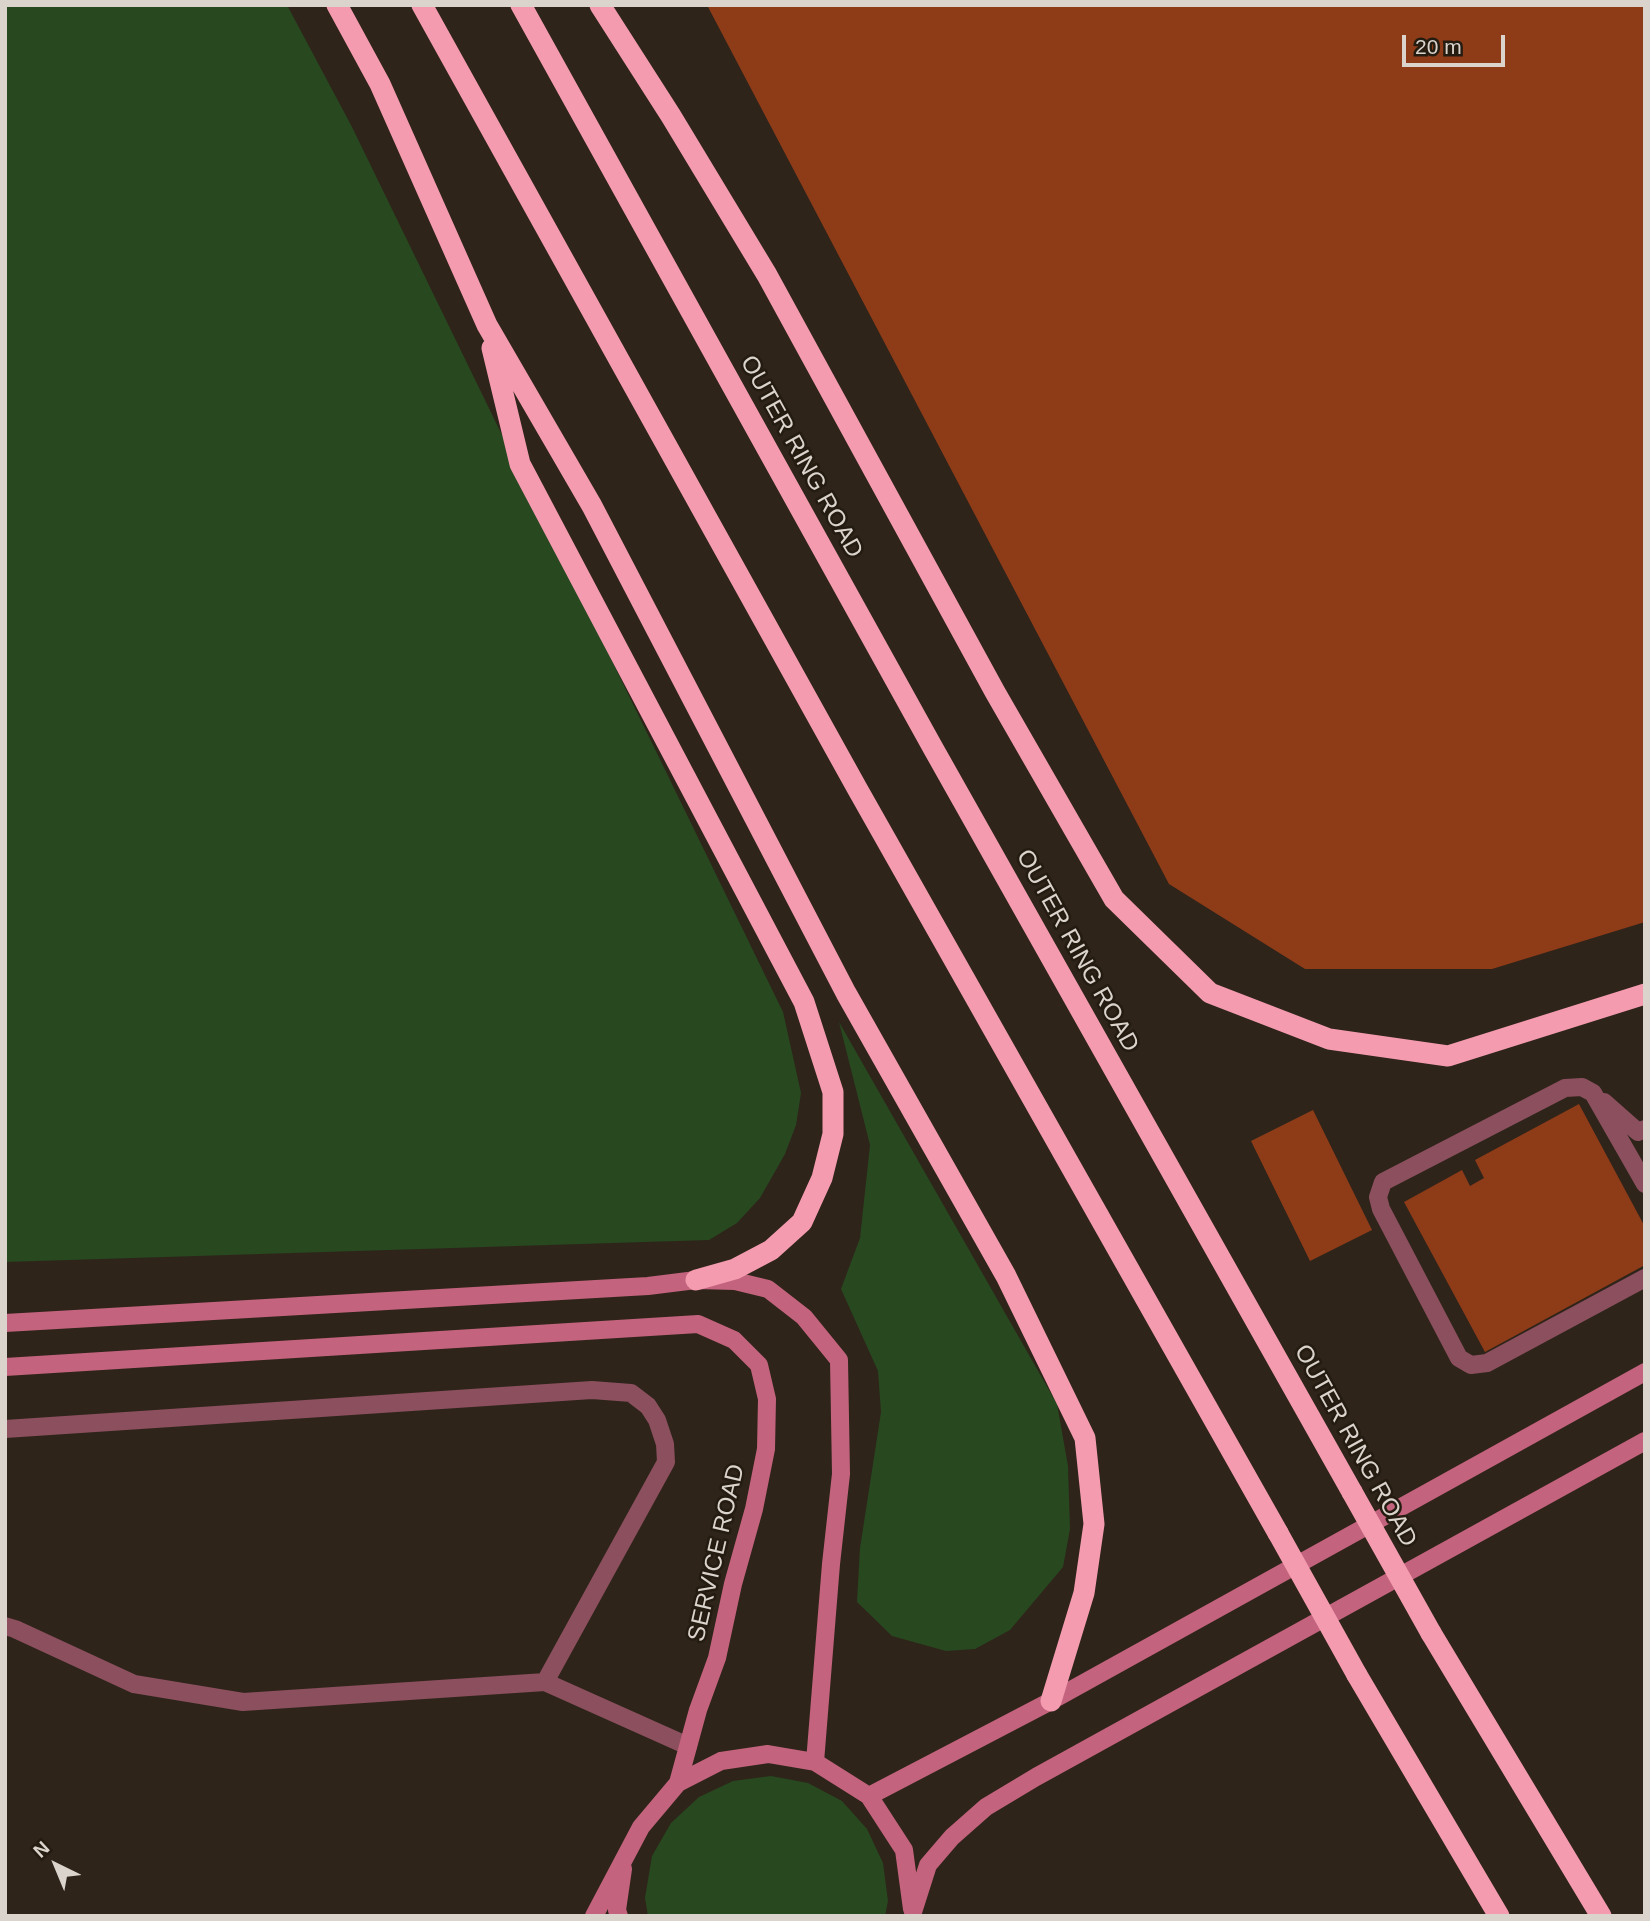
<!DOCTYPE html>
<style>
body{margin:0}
#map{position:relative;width:1650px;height:1921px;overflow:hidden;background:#2e241a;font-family:Arial,sans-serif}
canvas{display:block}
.frame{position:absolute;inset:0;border:7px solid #dad4cd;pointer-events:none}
.north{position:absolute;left:21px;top:1830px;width:70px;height:70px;-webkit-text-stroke:5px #241b11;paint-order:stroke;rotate:317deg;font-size:19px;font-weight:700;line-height:28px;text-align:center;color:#dad4cd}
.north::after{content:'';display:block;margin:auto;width:24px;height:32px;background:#dad4cd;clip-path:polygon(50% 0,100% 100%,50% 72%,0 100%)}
.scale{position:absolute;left:1402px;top:35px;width:103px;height:32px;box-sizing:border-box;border:4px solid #dad4cd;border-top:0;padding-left:9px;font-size:21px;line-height:24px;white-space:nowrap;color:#dad4cd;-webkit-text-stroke:5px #241b11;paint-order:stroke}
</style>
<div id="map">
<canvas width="1650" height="1921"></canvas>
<div class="frame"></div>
<div class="north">N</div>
<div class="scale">20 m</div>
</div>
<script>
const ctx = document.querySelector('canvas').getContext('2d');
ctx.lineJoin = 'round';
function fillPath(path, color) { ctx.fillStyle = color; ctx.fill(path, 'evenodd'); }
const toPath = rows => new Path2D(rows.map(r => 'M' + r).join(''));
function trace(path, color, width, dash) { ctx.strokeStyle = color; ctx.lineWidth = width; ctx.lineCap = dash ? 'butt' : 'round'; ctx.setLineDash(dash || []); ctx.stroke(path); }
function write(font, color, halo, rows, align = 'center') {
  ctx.font = font + ' Arial,sans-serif'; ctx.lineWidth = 5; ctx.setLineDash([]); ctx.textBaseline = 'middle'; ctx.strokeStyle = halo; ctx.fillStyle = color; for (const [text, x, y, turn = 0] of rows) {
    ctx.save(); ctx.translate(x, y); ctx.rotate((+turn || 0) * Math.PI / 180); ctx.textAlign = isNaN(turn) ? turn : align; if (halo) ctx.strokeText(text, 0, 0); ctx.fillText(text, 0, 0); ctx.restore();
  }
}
fillPath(toPath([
 [5,5,287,5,352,127,783,1012,801,1093,796,1125,785,1154,760,1198,737,1223,709,1240,5,1262],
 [839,1022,1057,1404,1068,1466,1070,1529,1063,1567,1010,1630,975,1649,946,1651,892,1636,857,1602,860,1548,881,1412,878,1371,841,1289,860,1238,870,1145],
 [771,1776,808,1783,842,1801,867,1829,883,1863,888,1901,885,1916,648,1916,645,1898,652,1856,671,1823,699,1797,733,1781]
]), '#284820');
fillPath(toPath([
 [707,5,1645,5,1645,922,1492,969,1305,969,1169,884],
 [1579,1104,1645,1227,1645,1265,1485,1352,1404,1202,1462,1170,1470,1186,1484,1178,1475,1160],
 [1313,1110,1372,1230,1310,1261,1251,1141]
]), '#8e3b18');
trace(toPath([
 [1604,1102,1638,1132,1645,1129],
 [1645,1184,1593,1093,1582,1087,1565,1088,1383,1182,1378,1197,1381,1209,1459,1358,1471,1365,1487,1363,1645,1278],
 [5,1429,592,1390,631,1393,648,1406,657,1420,665,1444,666,1462,545,1682],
 [5,1626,15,1629,134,1684,243,1702,545,1682,688,1746]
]), '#8b4f5e', 18);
trace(toPath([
 [5,1323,648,1286,696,1280,735,1281,768,1289,804,1317,839,1360,841,1474,831,1564,815,1762],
 [5,1367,698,1324,734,1340,759,1365,767,1399,766,1449,754,1509,733,1584,717,1658,698,1710,678,1783],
 [869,1796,1051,1701,1645,1372],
 [913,1912,928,1865,952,1837,986,1807,1036,1777,1645,1441],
 [594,1916,641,1827,678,1783,721,1761,768,1754,815,1762,869,1796,904,1850,912,1909],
 [619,1916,617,1910,623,1869]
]), '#c3637d', 18);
trace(toPath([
 [337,5,380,84,487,325,592,506,846,993,1006,1276,1085,1438,1094,1524,1084,1593,1051,1701],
 [422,5,858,790,1278,1533],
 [521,5,933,748,1352,1492],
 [600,5,671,116,767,275,995,692,1114,899,1210,993,1329,1039,1448,1056,1645,994],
 [492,348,520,464,804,1002,833,1092,833,1134,822,1178,802,1222,771,1250,735,1269,696,1280],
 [1431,1633,1601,1916],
 [1357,1675,1499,1916]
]), '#f49bb0', 21);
trace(toPath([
 [1352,1492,1431,1633],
 [1278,1533,1357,1675]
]), '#f49bb0', 21);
write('24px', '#dad4cd', '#241b11', [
 ["OUTER RING ROAD",801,457,61],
 ["OUTER RING ROAD",1077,951,61],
 ["OUTER RING ROAD",1355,1446,61],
 ["SERVICE ROAD",717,1553,-77]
]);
</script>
